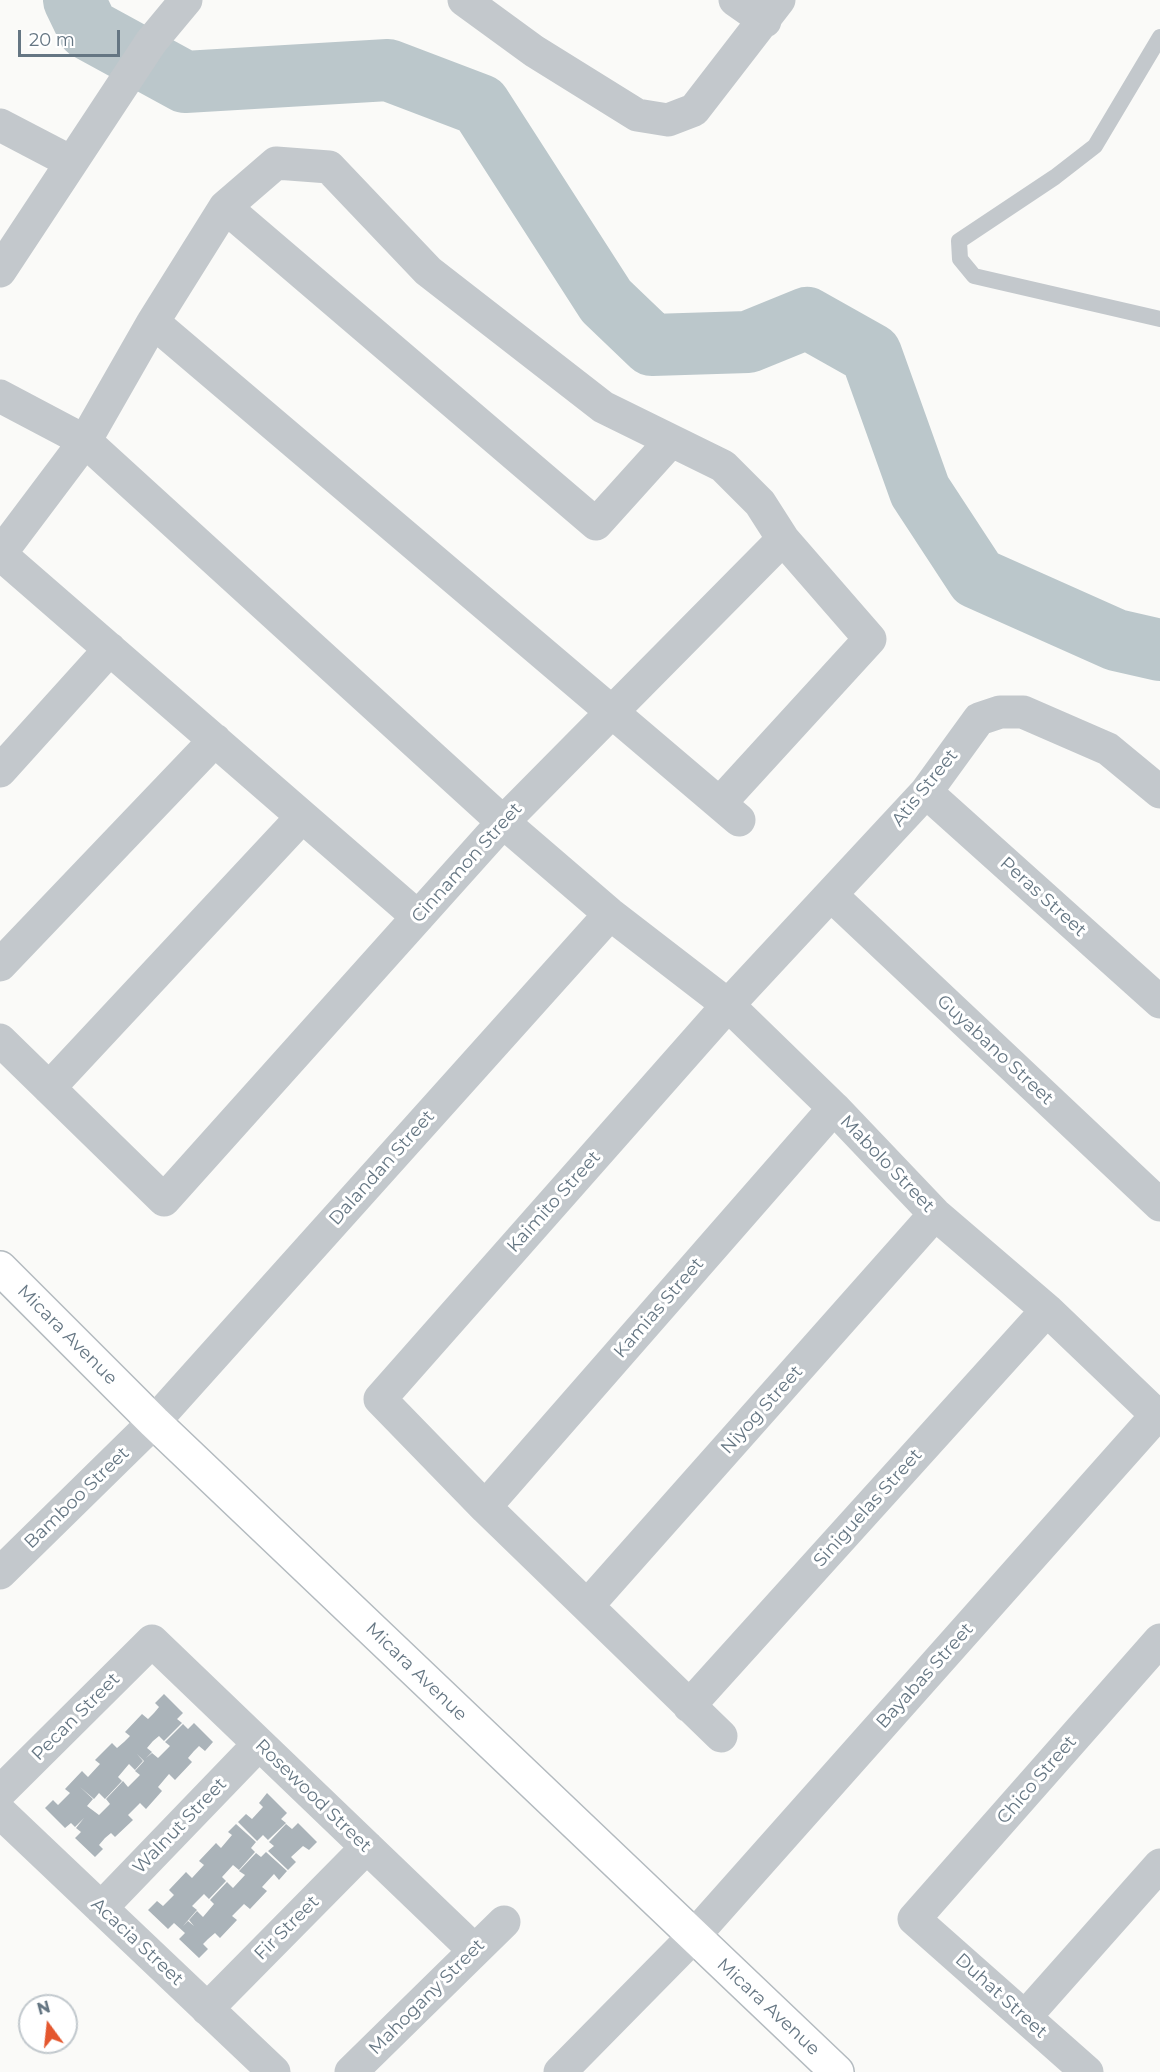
<!DOCTYPE html>
<style>
body{margin:0}
#map{position:relative;width:1160px;height:2072px;overflow:hidden;background:#fafaf8;font-family:Montserrat,sans-serif}
canvas{display:block}
.north{position:absolute;left:18px;top:1994px;width:60px;height:60px;box-sizing:border-box;background:#fff;border:2px solid #c1c8cd;border-radius:50%;rotate:345deg;font-size:16px;font-weight:700;line-height:24px;text-align:center;color:#657683}
.north::after{content:'';display:block;margin:auto;width:21px;height:27px;background:#e4572e;clip-path:polygon(50% 0,100% 100%,50% 72%,0 100%)}
.scale{position:absolute;left:18px;top:30px;width:102px;height:27px;box-sizing:border-box;border:3px solid #657683;border-top:0;padding-left:8px;font-size:18px;line-height:21px;white-space:nowrap;color:#657683;-webkit-text-stroke:4px #fff;paint-order:stroke}
</style>
<div id="map">
<canvas width="1160" height="2072"></canvas>
<div class="north">N</div>
<div class="scale">20 m</div>
</div>
<script>
const ctx = document.querySelector('canvas').getContext('2d');
ctx.lineJoin = 'round';
const toPath = rows => new Path2D(rows.map(r => 'M' + r).join(''));
function trace(path, color, width, dash) { ctx.strokeStyle = color; ctx.lineWidth = width; ctx.lineCap = dash ? 'butt' : 'round'; ctx.setLineDash(dash || []); ctx.stroke(path); }
function fillPath(path, color) { ctx.fillStyle = color; ctx.fill(path, 'evenodd'); }
function write(font, color, halo, rows, align = 'center') {
  ctx.font = font + ' Montserrat,sans-serif'; ctx.lineWidth = 6; ctx.setLineDash([]); ctx.textBaseline = 'middle'; ctx.strokeStyle = halo; ctx.fillStyle = color; for (const [text, x, y, turn = 0] of rows) {
    ctx.save(); ctx.translate(x, y); ctx.rotate((+turn || 0) * Math.PI / 180); ctx.textAlign = isNaN(turn) ? turn : align; if (halo) ctx.strokeText(text, 0, 0); ctx.fillText(text, 0, 0); ctx.restore();
  }
}
trace(toPath([
 [74,0,88,29,185,82,388,70,480,105,606,301,652,345,748,342,807,318,871,354,920,491,977,578,1116,640,1160,650]
]), '#bbc7cb', 62);
fillPath(toPath([
 [164,1694,183,1713,177,1719,182,1723,164,1741,159,1736,153,1741,147,1748,152,1752,146,1758,152,1753,158,1758,170,1746,165,1742,183,1724,188,1729,194,1723,213,1742,205,1751,199,1746,194,1751,188,1758,192,1762,175,1780,169,1774,158,1787,162,1791,146,1809,140,1803,128,1815,133,1820,115,1837,111,1833,105,1838,99,1845,103,1849,95,1857,75,1838,81,1832,76,1828,84,1818,75,1827,71,1823,65,1828,45,1808,53,1800,58,1805,70,1793,65,1789,82,1771,88,1777,100,1764,95,1760,112,1743,117,1748,124,1742,130,1736,125,1732,142,1714,148,1719,154,1713,159,1707,155,1703],
 [137,1754,144,1761,135,1771,140,1775,128,1787,123,1781,106,1799,110,1804,99,1815,87,1806,93,1799,80,1787,94,1799,99,1793,105,1799,122,1781,118,1777,129,1764,135,1770,143,1761],
 [267,1793,287,1813,281,1819,286,1823,268,1840,263,1835,257,1841,238,1822,246,1814,252,1819,263,1807,259,1803],
 [298,1823,317,1842,309,1850,303,1846,291,1857,296,1862,288,1870,268,1851,274,1846,269,1842,286,1824,292,1829],
 [236,1824,256,1842,251,1848,255,1852,239,1870,233,1865,222,1877,226,1881,209,1899,204,1894,192,1906,197,1910,183,1926,188,1921,194,1926,189,1920,197,1911,203,1917,214,1904,210,1900,227,1882,233,1888,245,1875,239,1871,256,1853,261,1857,266,1852,287,1871,279,1880,274,1874,262,1887,267,1891,250,1909,244,1904,232,1916,237,1920,220,1938,215,1933,208,1939,203,1944,208,1949,199,1958,179,1939,185,1933,174,1923,168,1929,148,1910,157,1901,163,1906,174,1895,169,1890,186,1872,192,1878,204,1865,199,1861,216,1843,221,1848,232,1835,228,1832]
]), '#aab3b9');
const secondary = toPath([
 [0,1268,154,1422,837,2072]
]);
trace(secondary, '#b3babf', 36);
trace(toPath([
 [1160,37,1095,146,1055,177,959,241,960,259,974,276,1160,319]
]), '#c3c8cc', 16);
trace(toPath([
 [464,0,534,51,637,115,668,120,694,110,779,0],
 [735,0,765,21],
 [0,125,71,162],
 [225,207,596,524,670,442],
 [0,271,151,42,186,0],
 [153,322,739,820],
 [0,396,85,441,503,822,610,914,728,1005,834,1108,935,1214,1047,1310,1160,1418],
 [0,554,85,441,153,322,225,207,276,163,329,167,428,271,603,407,723,466,760,503,783,539,870,639,720,803],
 [0,554,418,917],
 [0,771,110,649],
 [926,792,1160,1002],
 [831,895,1160,1205],
 [0,965,215,740],
 [0,1040,164,1200,503,822,783,539],
 [49,1088,302,817],
 [485,1507,834,1108],
 [0,1573,154,1422,610,914],
 [588,1605,935,1214],
 [689,1706,1047,1310],
 [721,1736,485,1507,380,1399,728,1005,926,792,979,719,1000,712,1023,712,1108,749,1160,792],
 [0,1792,152,1641,474,1950],
 [0,1812,274,2072],
 [101,1908,259,1744],
 [207,2009,367,1847],
 [1025,2017,1160,1865],
 [351,2072,504,1922],
 [560,2072,693,1937,1157,1415],
 [1087,2072,914,1919,1160,1640]
]), '#c3c8cc', 33);
trace(secondary, '#fff', 33);
write('18px', '#657683', '#fff', [
 ["Atis Street",925,788,-51],
 ["Cinnamon Street",467,863,-48],
 ["Peras Street",1043,897,42],
 ["Guyabano Street",995,1050,43],
 ["Mabolo Street",887,1164,46],
 ["Dalandan Street",382,1168,-48],
 ["Kaimito Street",554,1202,-48],
 ["Kamias Street",659,1308,-49],
 ["Micara Avenue",67,1335,45],
 ["Niyog Street",762,1410,-48],
 ["Bamboo Street",77,1498,-44],
 ["Siniguelas Street",868,1508,-48],
 ["Micara Avenue",416,1672,44],
 ["Bayabas Street",925,1676,-48],
 ["Pecan Street",76,1717,-45],
 ["Chico Street",1037,1780,-49],
 ["Rosewood Street",313,1796,44],
 ["Walnut Street",180,1826,-46],
 ["Fir Street",287,1928,-45],
 ["Acacia Street",137,1942,43],
 ["Duhat Street",1001,1996,42],
 ["Mahogany Street",427,1997,-45],
 ["Micara Avenue",768,2007,43]
]);
</script>
